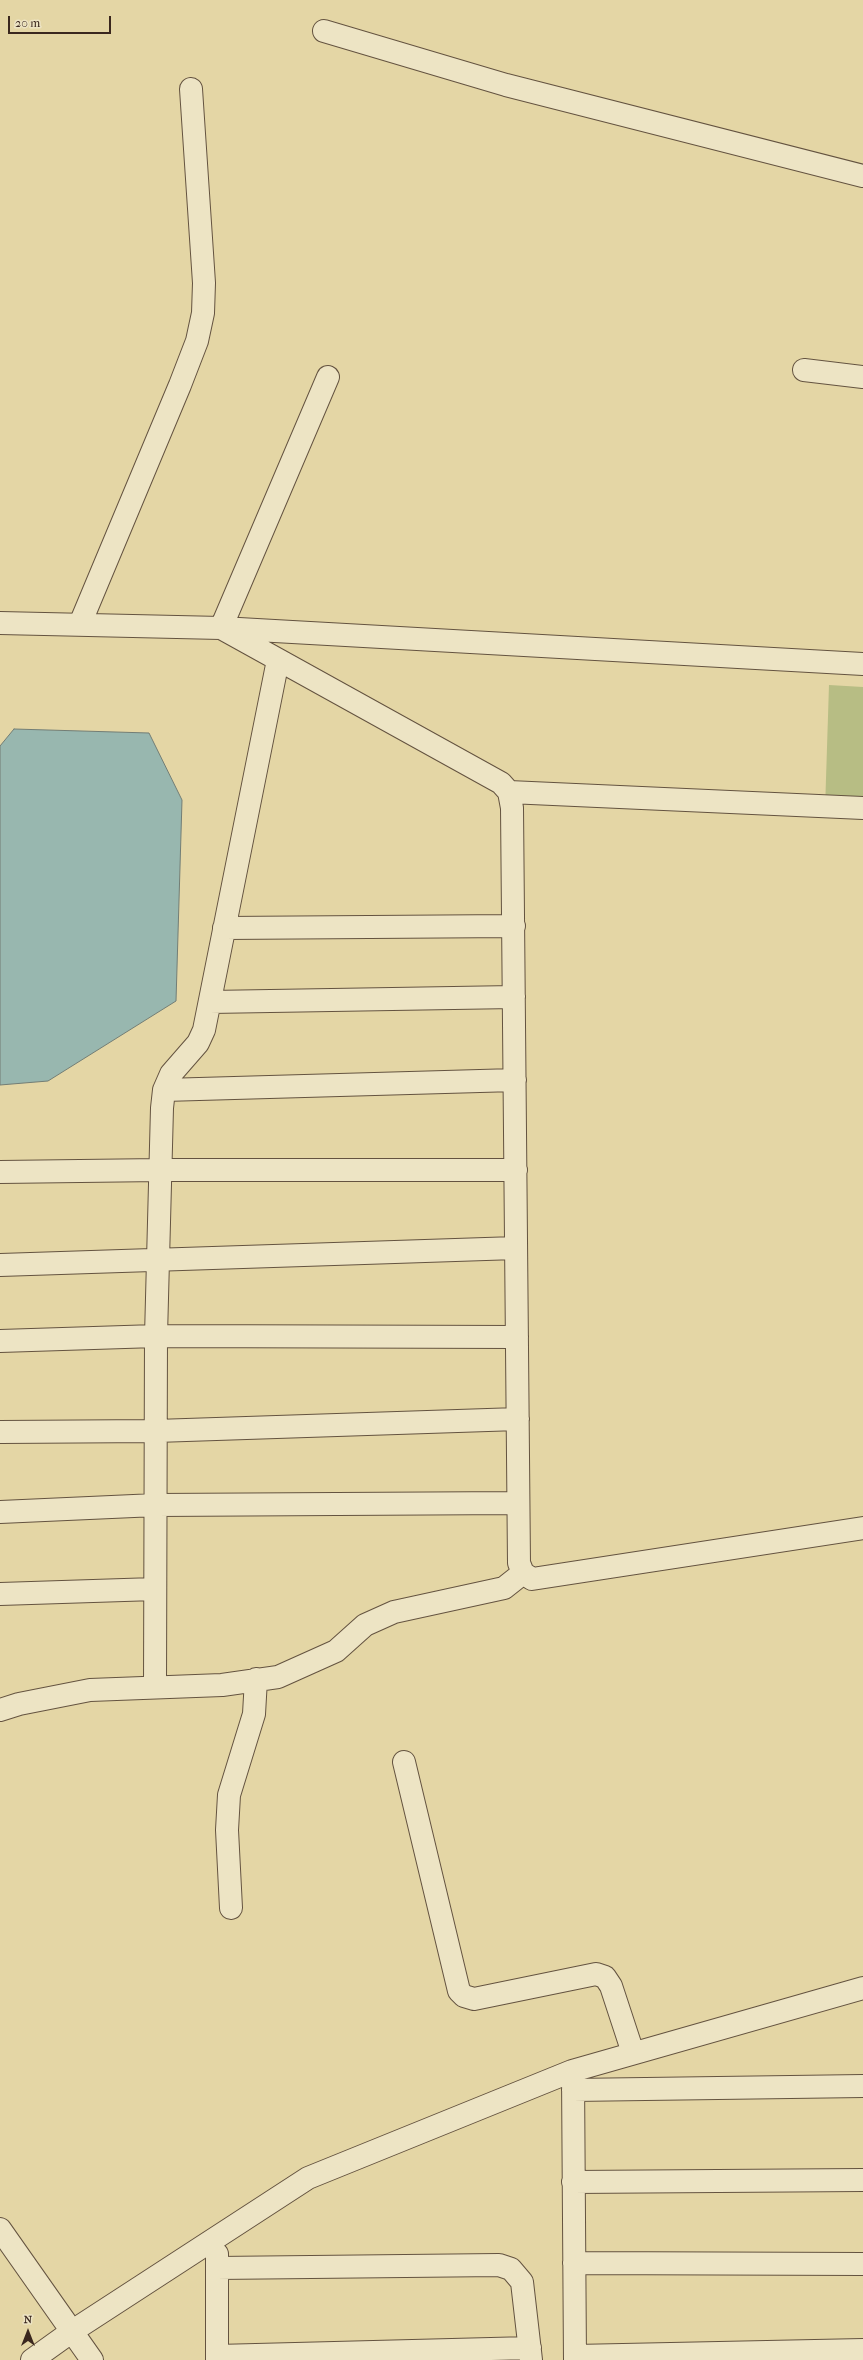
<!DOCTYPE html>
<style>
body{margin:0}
#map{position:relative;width:863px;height:2360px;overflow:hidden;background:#e4d6a5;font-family:"IM FELL French Canon",serif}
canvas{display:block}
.north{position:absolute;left:8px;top:2312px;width:40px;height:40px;-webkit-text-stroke:3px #ede4c4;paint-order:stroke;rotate:0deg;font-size:11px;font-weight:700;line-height:16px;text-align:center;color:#3a271e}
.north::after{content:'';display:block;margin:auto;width:14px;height:18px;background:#3a271e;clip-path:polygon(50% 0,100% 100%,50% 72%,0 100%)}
.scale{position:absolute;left:8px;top:16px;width:103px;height:18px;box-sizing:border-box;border:2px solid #3a271e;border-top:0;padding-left:5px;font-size:12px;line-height:14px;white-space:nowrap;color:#3a271e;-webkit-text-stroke:3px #ede4c4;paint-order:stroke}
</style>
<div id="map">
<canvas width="863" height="2360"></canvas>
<div class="north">N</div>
<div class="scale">20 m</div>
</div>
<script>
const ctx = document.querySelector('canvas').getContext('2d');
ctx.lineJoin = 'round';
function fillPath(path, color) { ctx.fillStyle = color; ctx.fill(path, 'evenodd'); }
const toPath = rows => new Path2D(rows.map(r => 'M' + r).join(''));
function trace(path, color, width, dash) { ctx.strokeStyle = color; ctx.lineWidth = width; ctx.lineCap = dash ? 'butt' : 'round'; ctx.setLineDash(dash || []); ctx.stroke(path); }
fillPath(toPath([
 [829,685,863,687,863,808,825,810]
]), '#b7bd84');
const water = toPath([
 [14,729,149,733,182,800,176,1001,48,1081,0,1085,0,746,14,729]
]);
fillPath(water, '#98b7af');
trace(water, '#727d75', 1);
const minor = toPath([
 [324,31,506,85,863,176],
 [804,370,863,377],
 [328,377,221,628,501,783,509,792,512,808,519,1563,523,1573,532,1579,863,1528],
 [0,623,221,628,863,664],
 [80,624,180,385,197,341,203,313,204,283,191,89],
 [509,792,863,808],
 [224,928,514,926],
 [210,1002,514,997],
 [164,1090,515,1080],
 [0,1172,160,1170,516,1170],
 [0,1265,516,1248],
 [0,1341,156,1336,517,1337],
 [0,1432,156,1431,518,1419],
 [0,1512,156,1505,518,1503],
 [0,1594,155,1589],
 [155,1686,156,1336,162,1108,164,1090,171,1074,198,1043,204,1030,278,660],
 [0,1710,19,1704,90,1690,222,1685,278,1677,336,1651,365,1625,394,1612,504,1588,523,1573],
 [404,1762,459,1991,464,1996,474,1999,596,1974,605,1977,611,1986,633,2053],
 [231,1908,227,1830,229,1795,254,1714,256,1679],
 [573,2076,575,2360],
 [573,2090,863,2086],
 [573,2182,863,2180],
 [0,2229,92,2360],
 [574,2263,863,2264],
 [217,2268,499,2265,511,2269,522,2282,531,2360],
 [217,2356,530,2348],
 [575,2356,863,2350],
 [32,2360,71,2332,308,2178,572,2071,863,1988],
 [217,2360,217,2254]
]);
trace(minor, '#645340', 24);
trace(minor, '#ede4c4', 22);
</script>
